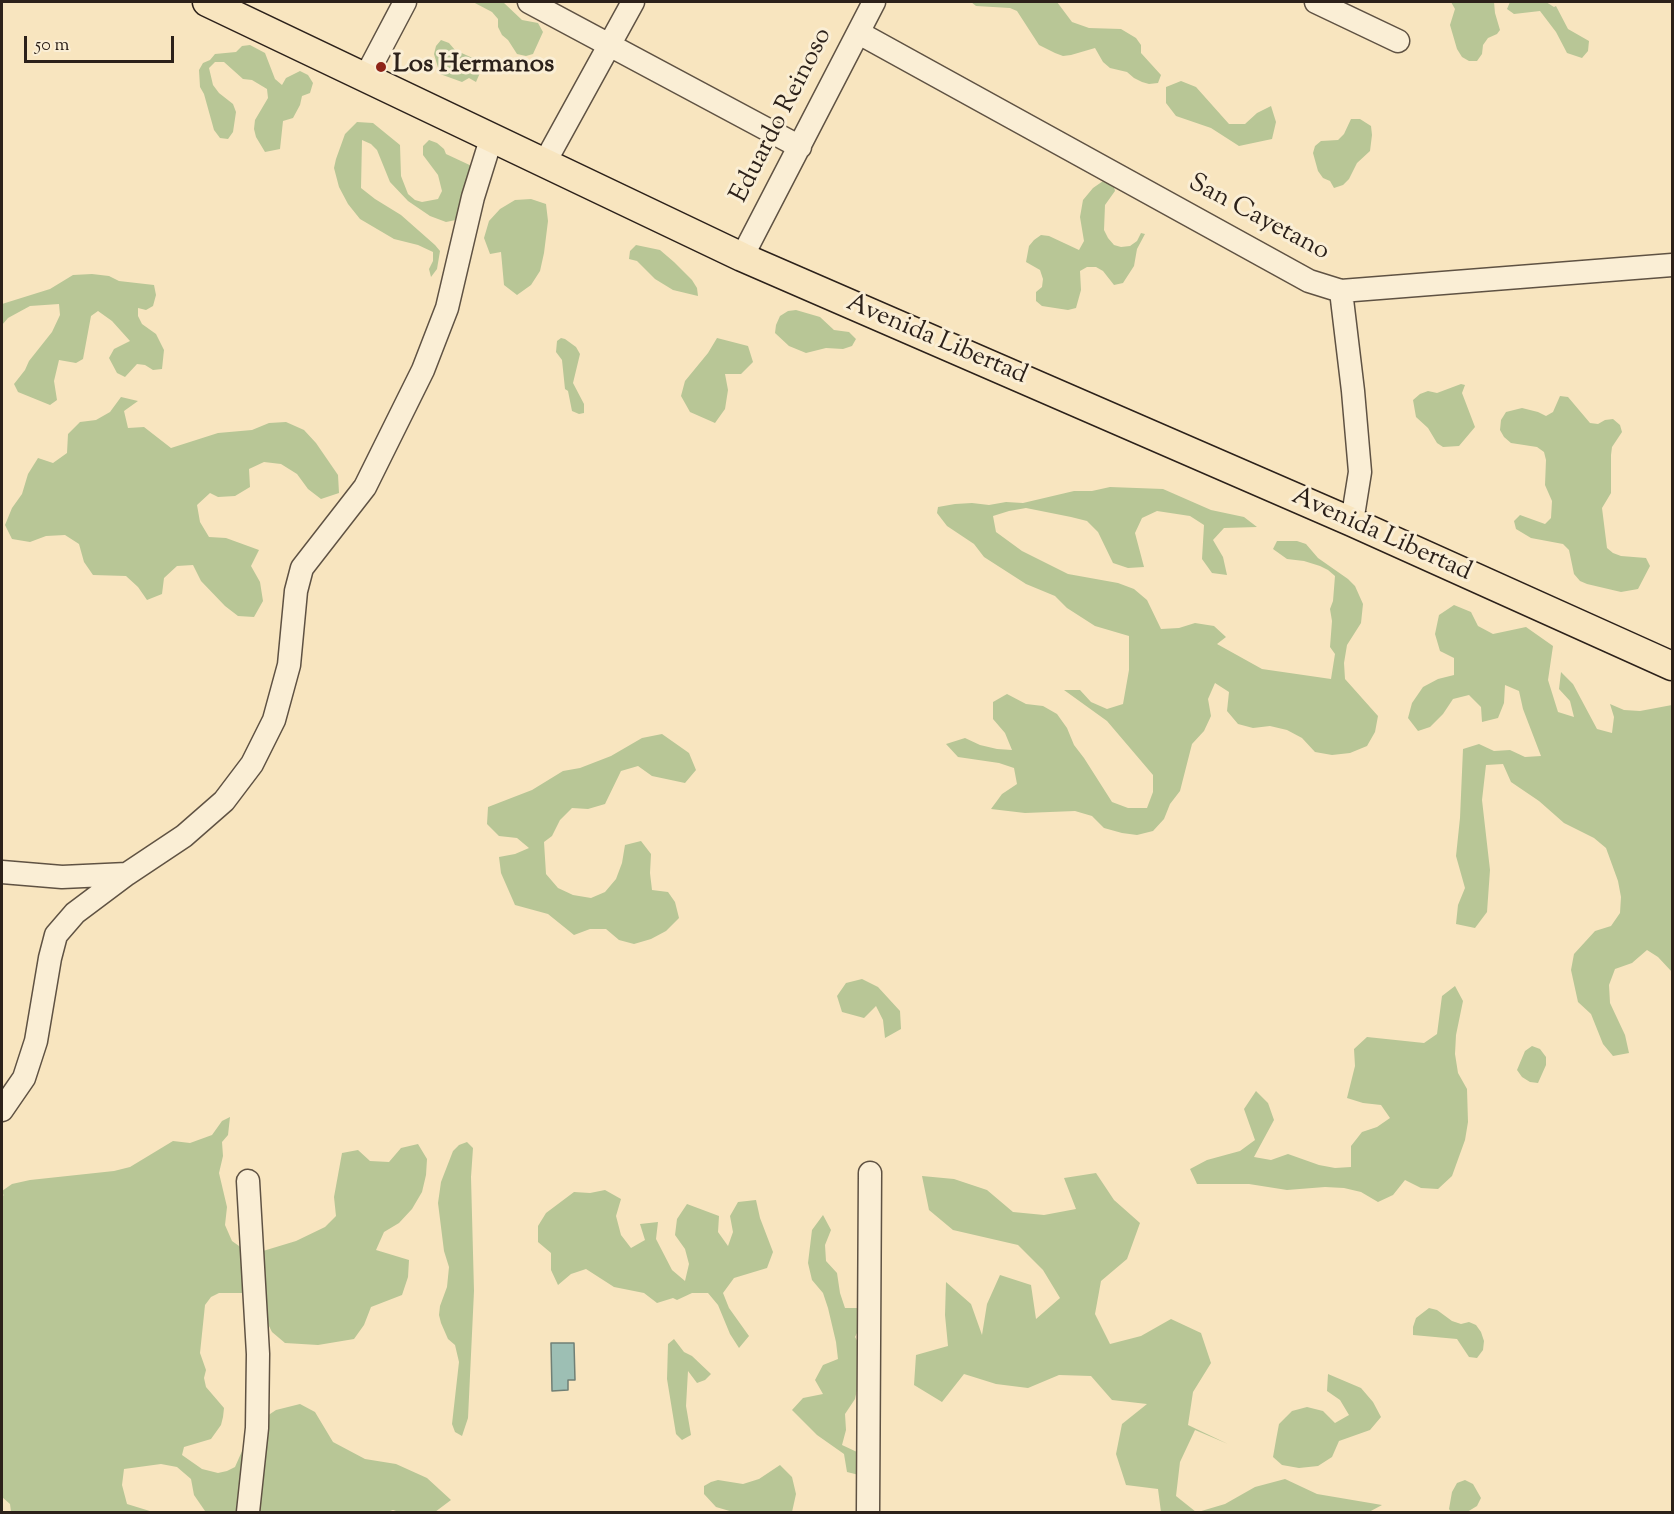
<!DOCTYPE html>
<style>
body{margin:0}
#map{position:relative;width:1674px;height:1514px;overflow:hidden;background:#f8e5bf;font-family:"Sorts Mill Goudy",serif}
canvas{display:block}
.frame{position:absolute;inset:0;border:3px solid #2c211a;pointer-events:none}
.scale{position:absolute;left:24px;top:36px;width:150px;height:27px;box-sizing:border-box;border:3px solid #2c211a;border-top:0;padding-left:8px;font-size:18px;line-height:21px;white-space:nowrap;color:#2c211a;-webkit-text-stroke:4px #faeed5;paint-order:stroke}
</style>
<div id="map">
<canvas width="1674" height="1514"></canvas>
<div class="frame"></div>
<div class="scale">50 m</div>
</div>
<script>
const ctx = document.querySelector('canvas').getContext('2d');
ctx.lineJoin = 'round';
function fillPath(path, color) { ctx.fillStyle = color; ctx.fill(path, 'evenodd'); }
const toPath = rows => new Path2D(rows.map(r => 'M' + r).join(''));
function trace(path, color, width, dash) { ctx.strokeStyle = color; ctx.lineWidth = width; ctx.lineCap = dash ? 'butt' : 'round'; ctx.setLineDash(dash || []); ctx.stroke(path); }
function write(font, color, halo, rows, align = 'center') {
  ctx.font = font + ' "Sorts Mill Goudy",serif'; ctx.lineWidth = 6; ctx.setLineDash([]); ctx.textBaseline = 'middle'; ctx.strokeStyle = halo; ctx.fillStyle = color; for (const [text, x, y, turn = 0] of rows) {
    ctx.save(); ctx.translate(x, y); ctx.rotate((+turn || 0) * Math.PI / 180); ctx.textAlign = isNaN(turn) ? turn : align; if (halo) ctx.strokeText(text, 0, 0); ctx.fillText(text, 0, 0); ctx.restore();
  }
}
fillPath(toPath([
 [473,2,503,2,522,20,538,23,543,32,533,54,526,56,517,54,508,40,502,35,498,27,498,19,492,12],
 [971,2,1057,2,1072,22,1089,28,1121,29,1136,38,1141,45,1141,53,1161,75,1158,83,1149,84,1142,82,1134,78,1127,72,1110,68,1103,62,1095,48,1071,55,1063,56,1055,53,1039,45,1017,11,1010,8,976,6],
 [1451,2,1494,2,1495,13,1500,30,1497,34,1488,38,1483,45,1482,54,1477,61,1469,61,1462,57,1457,49,1450,25,1455,9],
 [1510,2,1546,2,1554,7,1556,6,1568,29,1589,41,1588,51,1582,58,1567,53,1556,32,1540,11,1514,14,1507,9],
 [441,40,449,43,455,50,477,60,483,66,476,82,469,78,462,82,440,74,434,54,436,46],
 [250,45,265,53,275,79,282,85,286,78,300,71,308,75,313,83,310,93,302,96,300,105,293,118,283,121,280,149,265,152,256,137,254,129,255,120,268,98,267,89,252,80,243,79,224,62,215,62,209,68,213,85,219,93,233,104,236,112,233,132,228,139,220,138,214,130,204,94,200,87,199,70,203,63,210,60,215,54,236,52,242,46],
 [1181,81,1196,87,1229,124,1245,124,1257,113,1271,106,1276,122,1272,139,1239,146,1211,128,1176,116,1166,103,1166,87],
 [1351,119,1360,119,1371,126,1372,135,1370,151,1357,163,1349,179,1343,185,1334,188,1330,181,1323,178,1318,171,1313,153,1315,146,1321,141,1338,140,1344,134],
 [357,122,373,123,400,145,401,176,408,194,415,200,422,202,438,199,442,191,438,175,423,155,423,146,429,140,437,143,444,149,446,154,476,168,463,214,456,220,446,222,430,216,408,201,390,182,377,150,371,144,362,140,361,188,375,199,401,215,435,245,440,251,437,269,431,277,429,269,433,261,433,252,418,245,394,239,360,219,348,204,339,187,334,168,336,159,345,134],
 [1106,179,1113,183,1115,191,1105,205,1104,230,1108,238,1114,245,1121,247,1130,246,1137,241,1141,233,1145,234,1137,249,1134,266,1123,283,1114,285,1103,271,1096,267,1087,267,1080,271,1081,290,1076,308,1068,310,1042,306,1036,301,1036,292,1042,287,1043,279,1040,270,1026,262,1029,246,1034,240,1041,235,1049,236,1079,250,1084,241,1080,217,1083,200,1093,188],
 [531,199,546,204,548,221,544,253,540,271,531,285,517,295,504,285,501,252,490,254,484,238,489,221,500,209,515,200],
 [636,245,660,250,674,262,692,280,697,288,698,296,673,290,655,279,637,261,629,259,630,251],
 [92,274,109,276,119,281,154,285,156,295,153,306,146,310,138,308,138,316,142,324,156,334,164,350,162,369,153,370,145,365,137,364,125,377,117,373,109,358,114,349,130,341,112,321,98,311,91,316,83,359,76,363,59,360,54,381,57,400,50,405,18,392,14,384,25,370,29,361,52,332,60,315,59,304,30,306,8,318,2,325,2,304,50,289,73,275],
 [796,310,820,317,834,330,849,332,856,339,852,346,843,349,826,348,806,353,789,346,775,333,776,325,780,316,788,311],
 [561,338,565,339,576,347,580,354,573,383,584,404,584,413,579,414,572,411,568,391,565,389,562,360,556,352,557,341],
 [717,338,748,346,753,362,741,374,725,374,728,390,725,409,715,423,690,412,681,396,685,381,708,353],
 [1461,384,1465,385,1462,393,1475,427,1459,446,1443,447,1437,443,1428,428,1416,417,1413,400,1420,394,1428,391,1437,393],
 [1560,396,1568,397,1590,423,1598,424,1605,420,1613,419,1620,425,1622,432,1612,447,1611,455,1611,493,1602,508,1607,548,1613,553,1621,556,1646,558,1650,566,1638,589,1621,592,1587,584,1580,581,1574,574,1569,550,1563,544,1531,538,1516,529,1514,521,1520,515,1545,524,1551,518,1552,501,1545,485,1546,460,1544,452,1537,447,1511,443,1504,437,1500,430,1501,420,1506,412,1522,408,1538,412,1546,416,1553,412],
 [121,397,138,401,124,411,128,428,144,427,171,448,218,433,252,430,269,423,286,422,304,430,316,443,338,475,339,493,321,499,308,489,297,474,281,464,264,462,249,469,250,487,235,496,218,497,210,493,197,505,200,522,209,537,226,538,259,550,251,566,260,582,263,601,254,617,238,616,225,606,201,581,193,565,177,566,164,578,162,594,147,600,138,587,126,576,93,575,84,562,79,544,65,535,46,536,30,542,12,539,5,525,12,508,22,494,28,474,38,458,53,463,67,453,68,434,80,422,96,420,110,412],
 [1110,487,1163,489,1211,510,1244,517,1257,527,1224,528,1213,540,1223,557,1227,575,1212,573,1202,559,1204,525,1190,516,1157,511,1142,518,1135,533,1144,567,1128,568,1113,563,1098,532,1087,521,1071,517,1026,508,1009,511,993,516,996,532,1022,551,1068,574,1118,583,1134,589,1147,600,1161,629,1179,628,1195,623,1214,626,1226,637,1217,644,1262,669,1331,679,1335,654,1330,647,1332,621,1330,609,1333,601,1335,576,1328,570,1320,566,1304,561,1287,559,1273,549,1277,541,1297,541,1306,544,1318,558,1348,579,1355,586,1363,604,1361,623,1347,645,1344,663,1345,679,1378,716,1375,732,1367,746,1350,753,1332,755,1315,752,1302,738,1287,730,1270,726,1253,728,1238,724,1227,711,1229,692,1215,683,1208,699,1211,716,1204,731,1192,744,1180,791,1170,804,1164,819,1153,831,1137,835,1122,833,1104,828,1092,816,1075,811,1025,813,991,809,1002,794,1017,784,1014,768,999,763,958,757,946,744,965,738,980,745,997,749,1012,750,1005,733,993,719,993,702,1007,694,1026,704,1043,706,1057,714,1067,728,1074,745,1084,758,1112,802,1128,808,1147,808,1153,792,1153,775,1107,721,1064,690,1080,690,1091,702,1107,709,1123,704,1129,670,1129,636,1095,626,1067,608,1055,596,1026,584,984,557,974,544,947,526,937,513,938,507,955,504,972,503,989,505,1006,502,1023,503,1074,491,1092,491],
 [1454,605,1471,612,1478,626,1493,634,1526,627,1553,646,1548,680,1558,712,1574,717,1570,701,1559,689,1561,672,1573,684,1597,729,1612,733,1614,717,1610,704,1624,710,1640,711,1672,705,1672,972,1658,957,1647,950,1632,963,1615,969,1609,985,1610,1003,1625,1035,1629,1053,1613,1056,1603,1044,1591,1014,1578,1002,1571,970,1574,954,1595,931,1611,926,1620,913,1621,897,1618,881,1606,848,1594,838,1564,823,1539,801,1511,782,1503,764,1486,765,1482,800,1490,870,1487,912,1475,928,1456,924,1458,905,1465,888,1456,856,1460,818,1463,749,1479,744,1494,751,1510,750,1525,757,1541,756,1523,709,1519,691,1505,685,1504,703,1498,718,1482,722,1481,707,1469,695,1453,699,1443,714,1430,727,1418,731,1408,718,1412,703,1423,687,1438,679,1454,675,1454,658,1440,651,1435,634,1439,615],
 [662,734,689,753,696,770,685,783,652,776,638,766,621,771,605,804,588,809,572,808,560,820,552,836,544,842,546,874,558,888,573,895,591,898,605,892,616,879,622,863,625,845,641,841,651,854,650,873,652,890,668,892,675,902,679,918,666,931,651,939,634,944,619,940,606,929,590,929,574,935,548,914,515,905,501,873,499,857,515,854,529,848,517,838,499,836,487,824,488,807,532,790,563,771,580,768,611,756,642,738],
 [862,979,878,987,900,1011,901,1029,885,1038,883,1020,876,1006,864,1018,842,1012,837,996,846,983],
 [1455,986,1463,1001,1456,1035,1455,1054,1458,1073,1467,1089,1468,1122,1465,1140,1452,1176,1438,1189,1421,1188,1405,1180,1393,1195,1378,1202,1361,1192,1344,1188,1325,1187,1287,1190,1249,1184,1197,1184,1190,1169,1207,1160,1240,1151,1255,1140,1244,1109,1256,1091,1268,1103,1274,1120,1254,1157,1271,1160,1288,1154,1319,1165,1335,1168,1351,1167,1351,1146,1362,1132,1377,1127,1390,1118,1381,1105,1363,1103,1347,1098,1355,1066,1354,1049,1367,1037,1424,1043,1437,1034,1442,996],
 [1532,1046,1540,1049,1546,1057,1546,1065,1538,1083,1530,1082,1522,1077,1517,1070,1525,1051],
 [230,1117,228,1135,222,1142,223,1156,219,1173,227,1207,225,1225,232,1241,246,1251,263,1251,296,1241,325,1227,336,1216,334,1197,342,1153,358,1150,370,1161,389,1162,401,1148,418,1144,427,1159,426,1175,422,1192,412,1209,399,1223,384,1232,376,1250,409,1260,408,1277,402,1295,371,1307,364,1325,354,1339,318,1345,285,1343,272,1332,265,1318,245,1293,219,1293,211,1297,205,1305,200,1353,206,1370,204,1378,206,1387,224,1408,223,1417,221,1425,211,1439,184,1447,182,1455,202,1469,218,1473,227,1471,235,1467,246,1442,261,1420,276,1410,300,1404,315,1412,333,1442,365,1459,396,1464,427,1478,451,1500,435,1512,399,1512,393,1510,387,1512,198,1512,205,1511,194,1495,191,1479,177,1467,161,1464,124,1469,122,1485,127,1504,153,1512,11,1512,10,1504,2,1497,2,1196,4,1195,2,1194,2,1191,12,1184,30,1180,114,1171,130,1167,173,1141,190,1143,212,1135,222,1121],
 [467,1142,473,1148,471,1177,474,1291,468,1418,462,1436,455,1432,452,1424,459,1362,455,1345,448,1339,441,1323,439,1315,440,1306,447,1287,449,1267,444,1251,438,1203,441,1182,453,1151,459,1145],
 [1096,1173,1114,1200,1140,1223,1127,1259,1101,1281,1095,1314,1110,1344,1141,1336,1171,1319,1201,1333,1211,1363,1193,1392,1188,1425,1228,1444,1195,1430,1180,1462,1176,1496,1196,1512,1161,1512,1158,1489,1126,1485,1116,1454,1122,1424,1147,1404,1112,1400,1091,1376,1059,1375,1028,1388,996,1384,964,1374,942,1402,914,1385,916,1355,948,1346,945,1315,946,1282,971,1304,982,1335,987,1304,1000,1275,1031,1285,1036,1319,1060,1298,1043,1270,1018,1245,953,1230,929,1210,922,1176,954,1179,987,1190,1013,1212,1044,1215,1076,1209,1064,1178],
 [605,1190,621,1199,616,1216,621,1235,631,1248,645,1240,640,1224,658,1222,656,1239,672,1270,685,1281,689,1264,685,1249,675,1235,677,1219,687,1204,719,1216,718,1232,728,1246,733,1232,730,1216,738,1202,756,1200,760,1218,773,1252,767,1268,734,1278,723,1293,729,1308,749,1336,739,1348,730,1334,718,1305,708,1293,692,1293,677,1300,673,1298,657,1303,644,1293,614,1287,586,1269,571,1274,558,1285,551,1270,551,1253,538,1242,538,1226,546,1213,574,1192,590,1193],
 [823,1215,831,1230,825,1245,826,1261,837,1273,840,1293,845,1308,862,1308,862,1323,855,1337,865,1353,855,1399,845,1414,846,1430,842,1445,857,1452,863,1476,847,1472,844,1454,817,1435,792,1410,803,1398,823,1394,815,1380,823,1365,838,1359,836,1342,828,1308,823,1293,812,1280,808,1263,812,1230],
 [1429,1308,1437,1310,1452,1321,1461,1324,1469,1322,1476,1325,1481,1332,1484,1341,1483,1350,1477,1358,1469,1357,1457,1339,1413,1335,1413,1327,1416,1318],
 [674,1339,684,1352,692,1356,711,1374,705,1380,697,1383,688,1371,686,1406,691,1435,682,1440,676,1434,667,1379,668,1344],
 [1328,1374,1361,1388,1373,1402,1381,1417,1370,1430,1339,1441,1332,1457,1318,1466,1299,1468,1282,1465,1273,1457,1276,1440,1279,1424,1292,1411,1307,1407,1323,1411,1335,1423,1349,1415,1340,1400,1327,1391],
 [780,1465,792,1477,796,1494,792,1512,733,1512,716,1507,704,1494,704,1486,711,1482,718,1480,743,1484,759,1479],
 [1285,1479,1317,1494,1382,1505,1369,1512,1198,1512,1225,1504,1255,1487],
 [1465,1480,1473,1484,1481,1498,1477,1506,1467,1512,1451,1512,1449,1509,1452,1492,1457,1483]
]), '#b8c696');
const water = toPath([
 [551,1343,574,1343,575,1380,568,1380,568,1390,552,1391,551,1343]
]);
fillPath(water, '#9dbfb4');
trace(water, '#708076', 1.5);
const minor = toPath([
 [529,2,800,147],
 [1316,2,1398,41],
 [859,33,1309,281,1341,291,1672,265],
 [366,76,405,2],
 [545,162,633,2],
 [742,257,874,2],
 [1341,291,1353,391,1360,472,1352,522],
 [2,872,62,877,127,874],
 [2,1110,24,1078,36,1041,50,958,56,935,75,913,127,874,184,836,224,801,252,764,274,720,289,665,296,591,302,568,365,487,423,370,447,308,473,197,492,136],
 [248,1181,258,1354,257,1428,248,1512],
 [868,1512,870,1173]
]);
const major = toPath([
 [207,2,742,257,1352,522,1672,666]
]);
trace(minor, '#5f5243', 25);
trace(major, '#2c211a', 31);
trace(minor, '#faeed5', 22);
trace(major, '#f8e5bf', 28);
for (const [x, y, r, color] of [
 [381,67,6,"#8f2418"]
]) { const dot = new Path2D(); dot.arc(x, y, r, 0, 2 * Math.PI); ctx.fillStyle = color; ctx.fill(dot); trace(dot, '#faeed5', 2); }
write('bold 26px', '#2c211a', '#faeed5', [
 ["Los Hermanos",393,67]
], 'left');
write('26px', '#2c211a', '#faeed5', [
 ["Eduardo Reinoso",783,116,-63],
 ["San Cayetano",1258,219,28],
 ["Avenida Libertad",936,341,23],
 ["Avenida Libertad",1381,536,24]
]);
</script>
